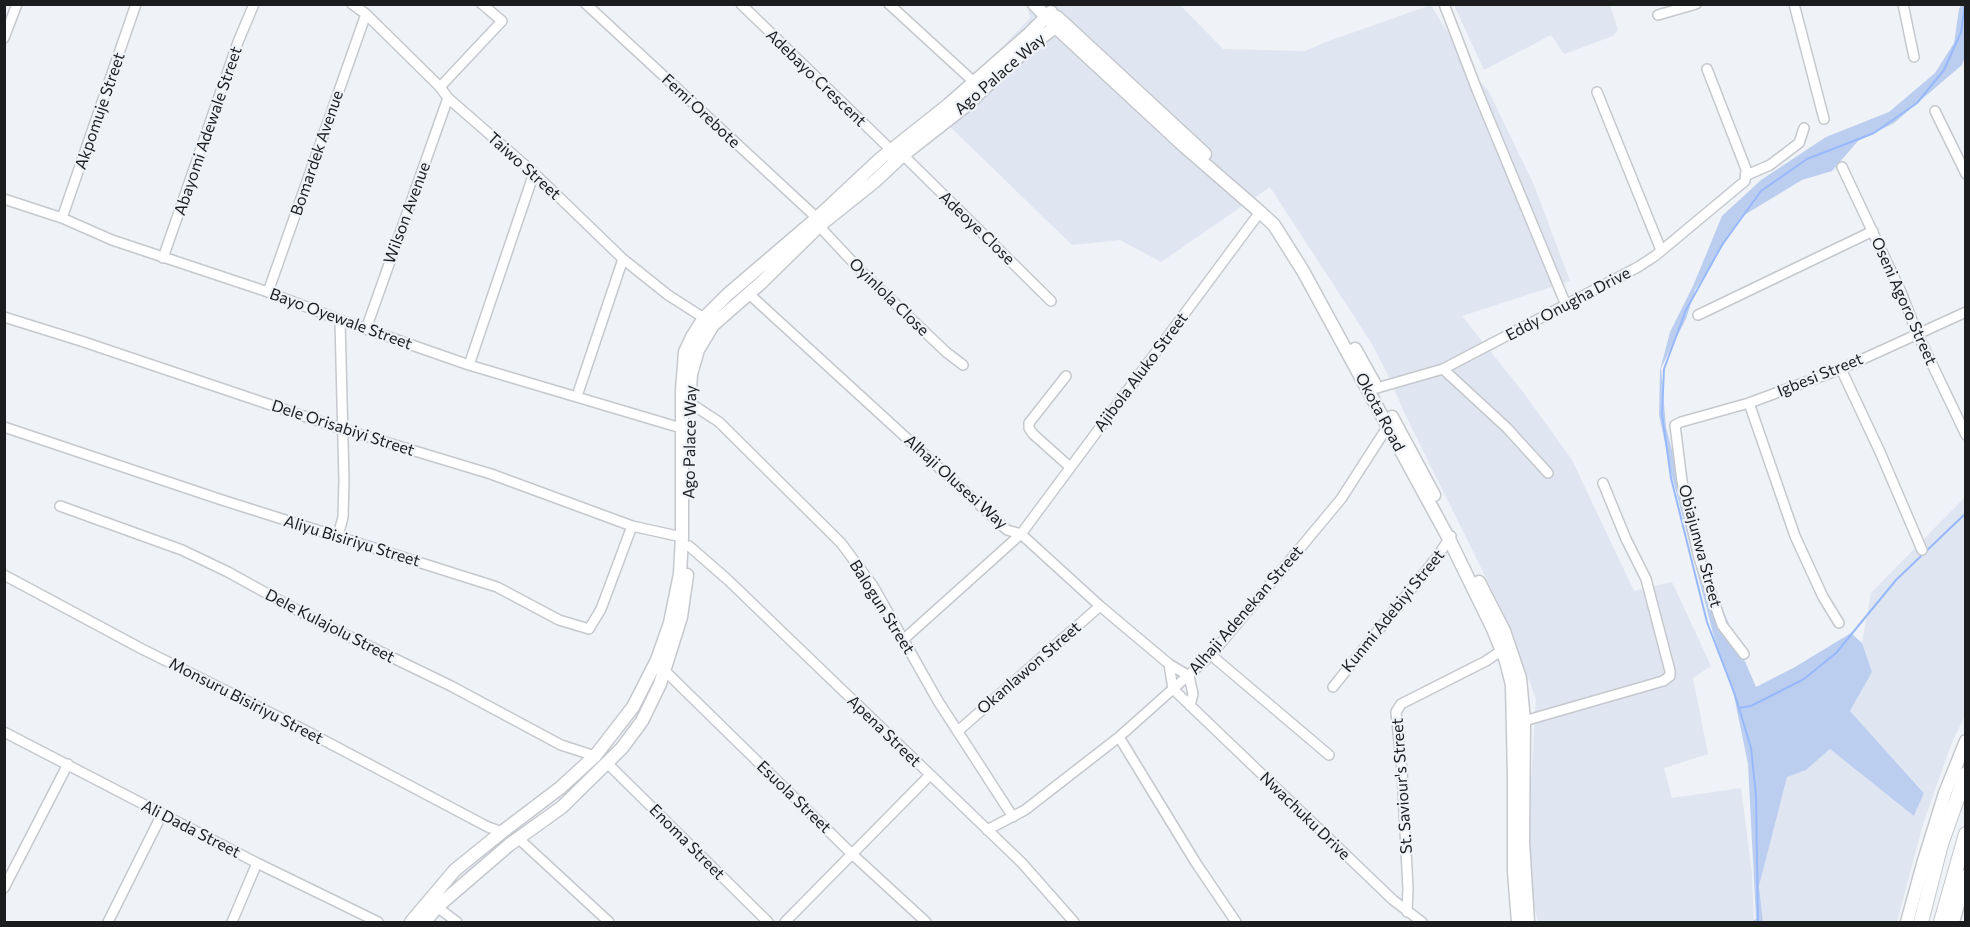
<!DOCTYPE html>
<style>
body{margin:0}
#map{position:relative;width:1970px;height:927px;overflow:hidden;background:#eff2f7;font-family:Commissioner,sans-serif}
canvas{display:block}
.frame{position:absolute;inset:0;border:6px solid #1b1c1e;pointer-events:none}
</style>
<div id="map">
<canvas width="1970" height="927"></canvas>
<div class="frame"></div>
</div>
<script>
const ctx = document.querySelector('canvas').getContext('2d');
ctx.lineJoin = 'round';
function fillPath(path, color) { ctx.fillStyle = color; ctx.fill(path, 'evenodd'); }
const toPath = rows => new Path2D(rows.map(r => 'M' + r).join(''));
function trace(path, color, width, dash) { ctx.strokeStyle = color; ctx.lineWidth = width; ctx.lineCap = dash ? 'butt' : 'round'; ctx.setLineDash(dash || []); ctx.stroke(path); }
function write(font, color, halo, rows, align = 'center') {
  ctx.font = font + ' Commissioner,sans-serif'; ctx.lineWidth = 4.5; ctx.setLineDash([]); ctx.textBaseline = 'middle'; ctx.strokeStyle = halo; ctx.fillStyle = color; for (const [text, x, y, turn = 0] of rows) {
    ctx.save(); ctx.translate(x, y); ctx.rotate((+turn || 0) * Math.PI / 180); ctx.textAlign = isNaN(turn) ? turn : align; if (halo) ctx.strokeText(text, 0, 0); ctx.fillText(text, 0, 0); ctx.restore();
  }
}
fillPath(toPath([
 [1027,5,1180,5,1223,49,1305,51,1326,42,1431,5,1473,75,1488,90,1534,185,1570,281,1462,316,1523,392,1572,460,1634,591,1672,582,1711,666,1693,678,1708,754,1664,768,1672,798,1741,788,1752,873,1754,921,1751,922,1538,922,1531,895,1529,858,1531,783,1536,699,1504,614,1404,412,1390,379,1372,344,1270,187,1161,262,1120,240,1072,245,938,115,1030,18],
 [1454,5,1610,5,1618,30,1613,36,1564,54,1551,35,1484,70],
 [1965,497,1965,715,1951,745,1923,824,1897,922,1763,922,1759,886,1786,777,1806,770,1830,749,1915,815,1924,792,1850,711,1872,672,1862,643,1871,593]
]), '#dfe5f1');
fillPath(toPath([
 [1961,5,1965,5,1965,57,1962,65,1894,123,1858,141,1832,171,1802,180,1741,217,1695,290,1686,319,1661,368,1666,427,1698,552,1756,687,1795,667,1851,633,1862,643,1872,672,1850,711,1924,793,1914,816,1830,749,1806,770,1787,777,1759,886,1763,922,1751,922,1756,919,1748,764,1734,696,1714,637,1672,476,1659,415,1660,370,1670,332,1693,286,1722,216,1761,180,1826,137,1889,112,1935,73,1954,43,1959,9]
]), '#bcceef');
trace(toPath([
 [1739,708,1751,706,1804,679,1836,653,1896,580,1966,513],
 [1758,922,1756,796,1751,748,1735,695,1707,622,1671,478,1662,414,1664,369,1686,310,1722,245,1761,191,1807,159,1874,133,1917,103,1944,70,1961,32,1965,4]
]), '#97b9fc', 2);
const minor = toPath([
 [352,4,366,14,440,87,448,98,534,173,623,259,668,295,704,318],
 [586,4,817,218],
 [741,4,891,150],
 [889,4,974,82],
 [1444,4,1477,90,1566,305],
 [1794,4,1824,119],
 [1903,4,1914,57],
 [1658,15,1696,4],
 [4,38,17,4],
 [440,87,502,21,482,4],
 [1597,92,1661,250],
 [1935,111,1966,174],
 [899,151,1051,301],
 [1842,167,1901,292,1917,333,1966,435],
 [1747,175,1770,165,1799,143,1804,128],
 [4,199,62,218,112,240,268,292,340,320,469,365,681,428],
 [62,218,136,4],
 [819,226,862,272,946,352,963,365],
 [163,258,238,42,254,4],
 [268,292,366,14],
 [748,293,1007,530,1021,534,1100,606,1169,664,1189,676],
 [1698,315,1873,231],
 [4,317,81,341,342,429,491,474,632,526,682,537],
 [366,329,448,98],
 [469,365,534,173],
 [1443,369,1507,428,1548,473],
 [1841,369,1880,452,1922,550],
 [1066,376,1029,423,1029,428,1033,434,1070,467],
 [1377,388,1443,369,1638,267,1655,256,1745,181,1746,169,1707,69],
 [577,396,623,259],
 [690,403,719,422,841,543,873,586,938,701,1013,817],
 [1749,403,1795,536,1823,597,1839,623],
 [4,427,222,500,497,587,559,620,589,629,601,609,632,526],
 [60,506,182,550,228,572,313,619,451,686,561,745,595,756],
 [338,536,343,517,344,481,340,320],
 [689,546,728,580,1022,863,1074,922],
 [4,575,142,649,293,724,488,827,502,832],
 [904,639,1021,534,1260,212],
 [1744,654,1722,625,1699,558,1682,481,1675,425,1681,422,1749,403,1841,369,1966,312],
 [1211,655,1329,755],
 [1169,664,1173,689],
 [664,670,852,854,926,922],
 [1189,676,1193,694,1190,706],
 [1333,687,1437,557,1451,536],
 [1173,689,1393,900,1422,922],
 [1524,721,1663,681,1670,676,1670,671,1646,579,1626,539,1603,483],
 [958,731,1100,606],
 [4,732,257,863,378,922],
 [1119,737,1196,863,1236,922],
 [606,762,768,922],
 [987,830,1025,810,1119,737,1211,655,1341,499,1388,426],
 [519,839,609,922],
 [4,888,68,764],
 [437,907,457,922],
 [1407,912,1408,889,1402,771,1396,712,1401,704,1486,661,1502,650],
 [108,922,162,814],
 [232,922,257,863],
 [785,922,930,775]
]);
const major = toPath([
 [1034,4,1060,31,1184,146,1260,212,1274,225,1303,271,1449,539,1493,629,1506,661,1512,685,1514,778,1514,872,1518,922],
 [1057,17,1205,154],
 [1355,349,1374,383],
 [690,390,691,374,698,350,713,325,762,282,819,226,874,182,903,155,968,104,1003,70,1038,40,1062,22],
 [1392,417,1434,495],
 [1479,582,1504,631,1520,678,1524,721,1523,842,1528,922],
 [411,922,455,870,502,832,560,788,595,756,633,707,657,660,670,623,680,574,682,537,682,390,685,352,692,337,704,318,727,295,817,218,880,159,948,105,1029,34,1051,12],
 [425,922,437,907,509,845,562,807,622,748,642,721,660,684,681,617,687,575],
 [1907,922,1923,864,1945,793,1966,741],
 [1953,922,1966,876]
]);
const highway = toPath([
 [1921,922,1941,844,1966,774],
 [1941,922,1966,834]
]);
trace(minor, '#c5c8cd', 12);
trace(major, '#c5c8cd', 15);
trace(highway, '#c5c8cd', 16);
trace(minor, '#fff', 9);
trace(major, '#fff', 12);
trace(highway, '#fff', 14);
write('16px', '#1b1c1e', '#eff2f7', [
 ["Ago Palace Way",1000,74,-41],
 ["Adebayo Crescent",816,78,44],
 ["Akpomuje Street",100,111,-71],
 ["Femi Orebote",701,111,43],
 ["Abayomi Adewale Street",208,131,-71],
 ["Bomardek Avenue",317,153,-71],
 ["Taiwo Street",524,166,42],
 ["Wilson Avenue",407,213,-70],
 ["Adeoye Close",977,228,44],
 ["Oyinlola Close",889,297,44],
 ["Oseni Agoro Street",1904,301,66],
 ["Eddy Onugha Drive",1568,304,-28],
 ["Bayo Oyewale Street",341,319,20],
 ["Ajibola Aluko Street",1141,372,-53],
 ["Igbesi Street",1820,375,-22],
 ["Okota Road",1380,412,62],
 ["Dele Orisabiyi Street",343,428,18],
 ["Ago Palace Way",690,442,-89],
 ["Alhaji Olusesi Way",956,482,42],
 ["Aliyu Bisiriyu Street",352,541,17],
 ["Obiajunwa Street",1700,546,75],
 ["Balogun Street",882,607,58],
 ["Alhaji Adenekan Street",1246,610,-49],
 ["Kunmi Adebiyi Street",1393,611,-51],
 ["Dele Kulajolu Street",330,626,27],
 ["Okanlawon Street",1029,668,-41],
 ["Monsuru Bisiriyu Street",246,701,27],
 ["Apena Street",884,731,44],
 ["St. Saviour's Street",1402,786,-94],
 ["Esuola Street",794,797,44],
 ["Nwachuku Drive",1305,816,44],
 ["Ali Dada Street",191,829,27],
 ["Enoma Street",687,842,45]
]);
</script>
